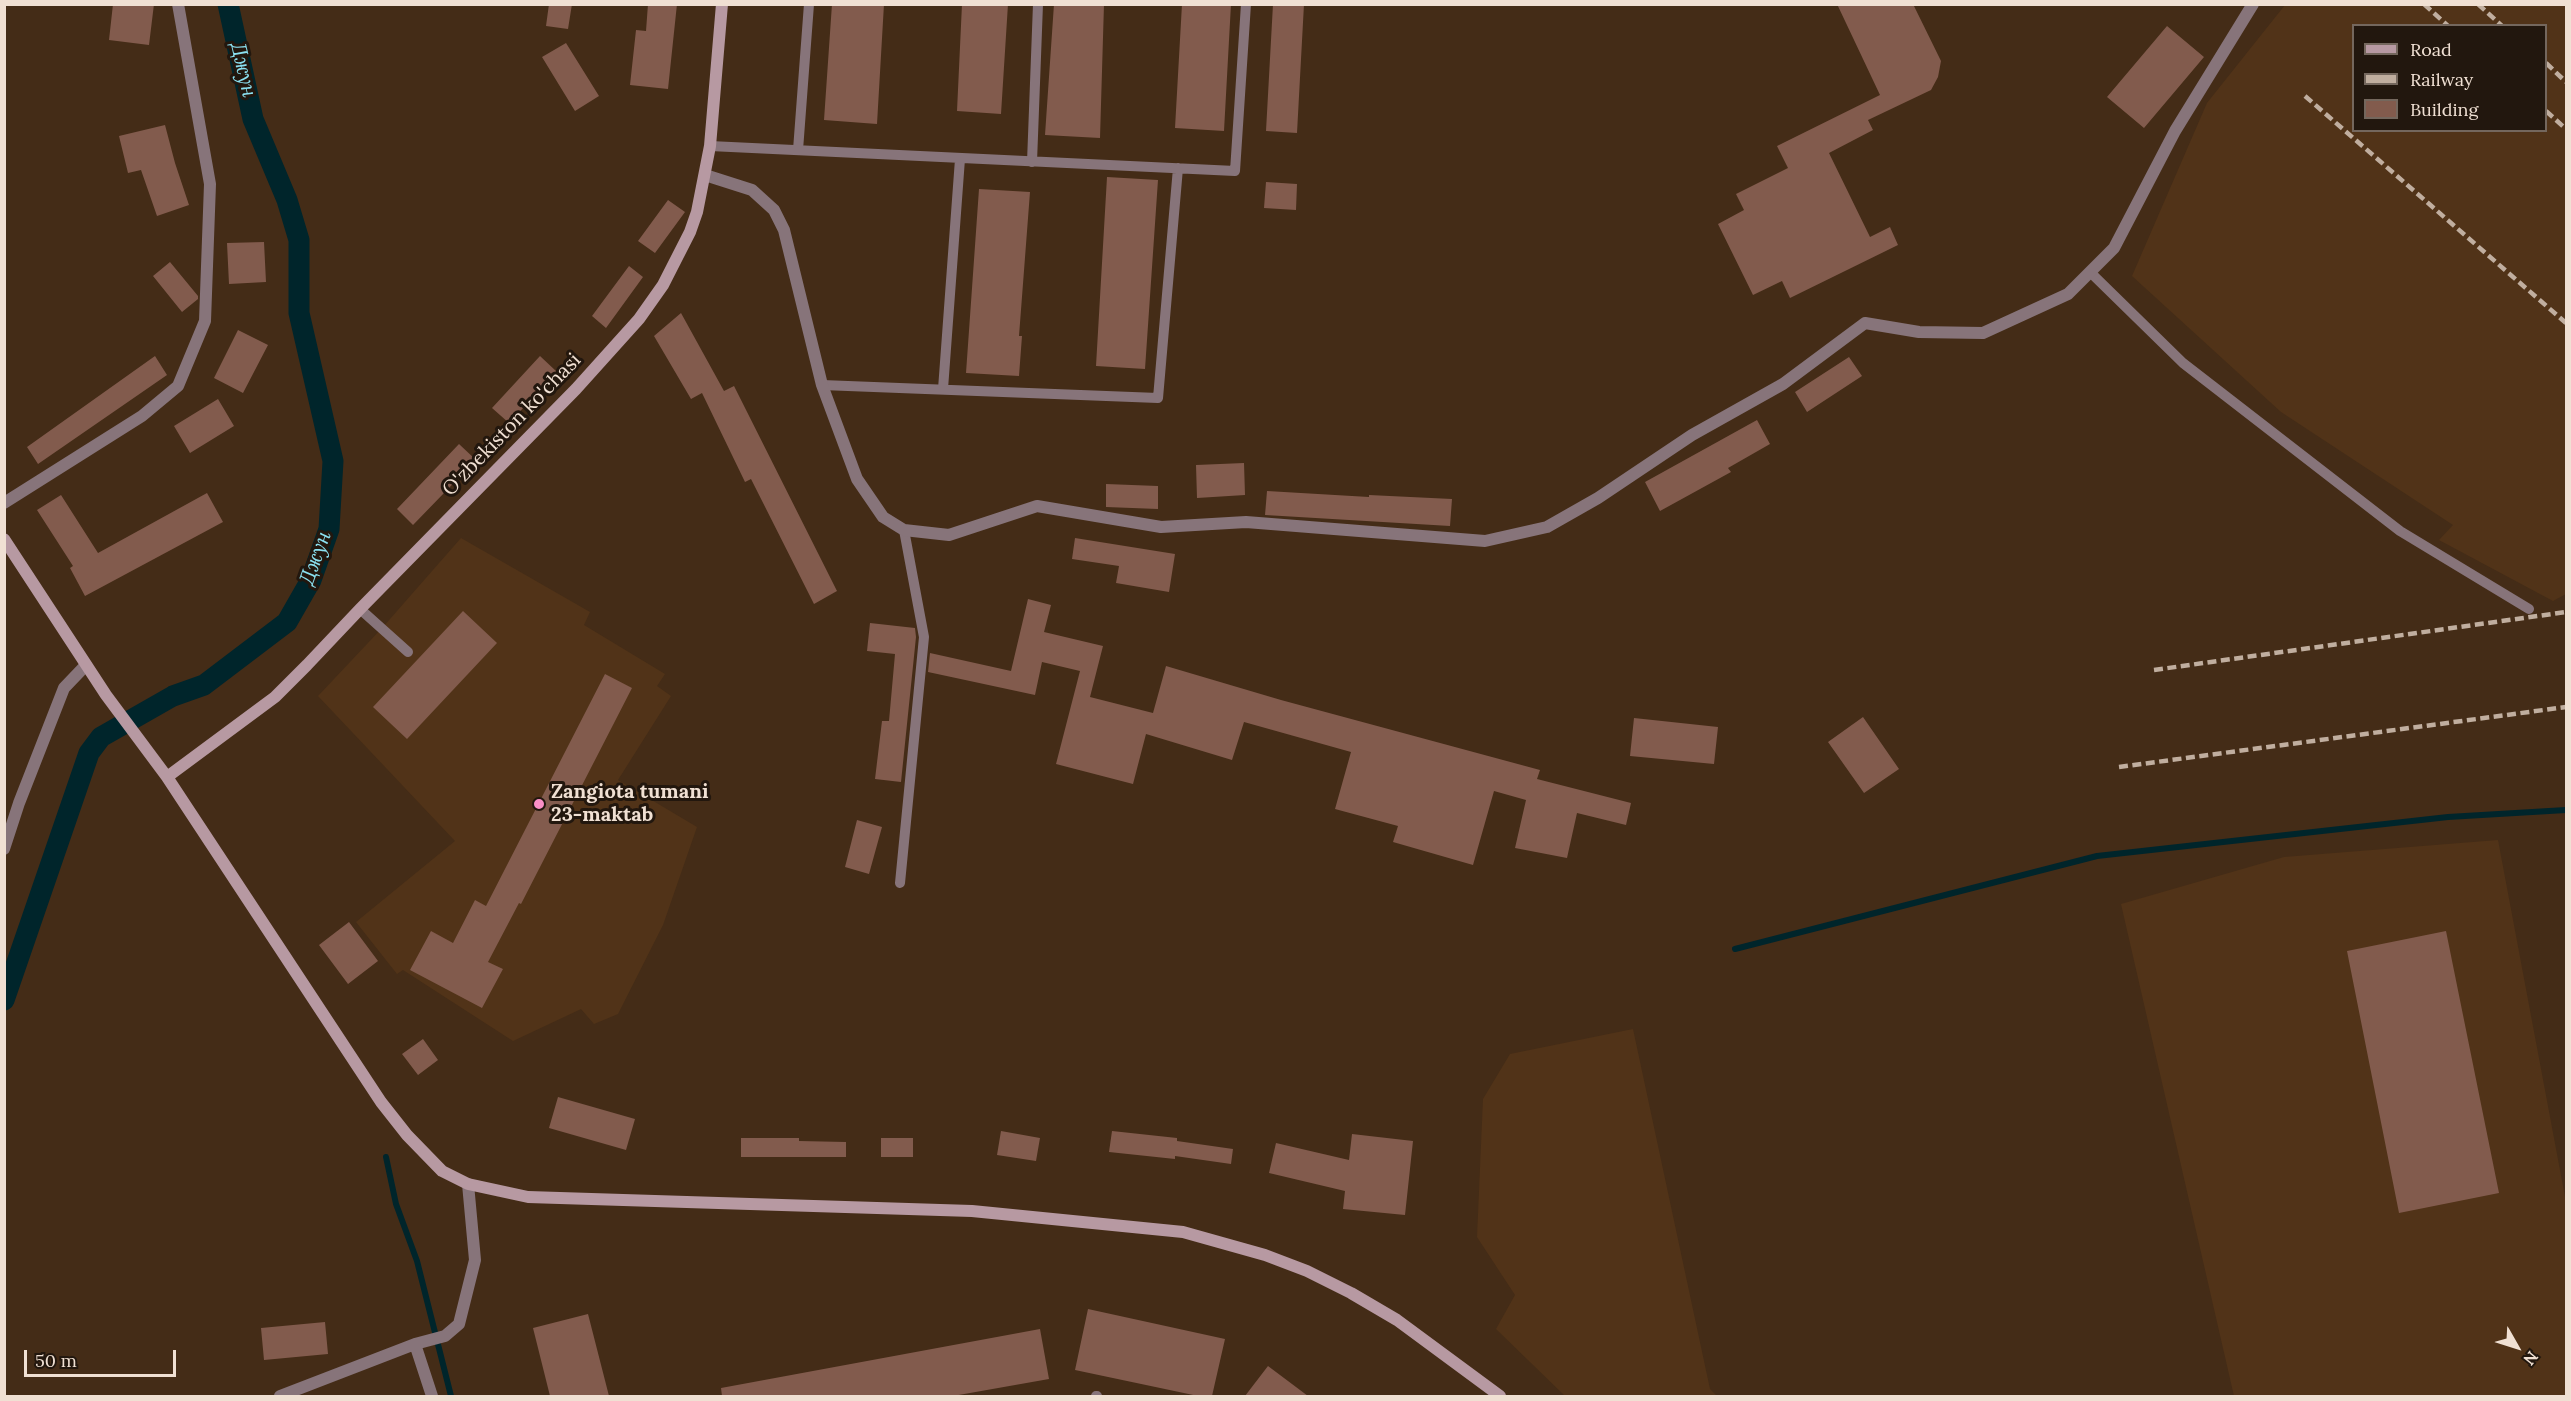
<!DOCTYPE html>
<meta charset="utf-8">
<style>
body{margin:0}
#map{position:relative;width:2571px;height:1401px;overflow:hidden;background:#442c17;font-family:Lora,serif}
canvas{display:block}
.frame{position:absolute;inset:0;border:6px solid #f0e0d3;pointer-events:none}
.legend{position:absolute;left:2352px;top:24px;width:195px;height:108px;box-sizing:border-box;background:#22170e;border:2px solid #74675d;margin:0;padding:8px 10px;list-style:none;font-size:18px;color:#f0e0d3}
.legend li{display:flex;align-items:center;gap:12px;height:30px}
.legend b{width:30px;border:2px solid #74675d}
.north{position:absolute;left:2487px;top:1317px;width:60px;height:60px;-webkit-text-stroke:4px #22170e;paint-order:stroke;rotate:129deg;font-size:16px;font-weight:700;line-height:24px;text-align:center;color:#f0e0d3}
.north::after{content:'';display:block;margin:auto;width:21px;height:27px;background:#f0e0d3;clip-path:polygon(50% 0,100% 100%,50% 72%,0 100%)}
.scale{position:absolute;left:24px;top:1350px;width:152px;height:27px;box-sizing:border-box;border:3px solid #f0e0d3;border-top:0;padding-left:8px;font-size:18px;line-height:21px;white-space:nowrap;color:#f0e0d3;-webkit-text-stroke:4px #22170e;paint-order:stroke}
</style>
<div id="map">
<canvas width="2571" height="1401"></canvas>
<div class="frame"></div>
<ul class="legend">
<li><b style="height:8px;background:#b799a2"></b>Road</li>
<li><b style="height:8px;background:#c0ae9f"></b>Railway</li>
<li><b style="height:16px;background:#825b4d"></b>Building</li>
</ul>
<div class="north">N</div>
<div class="scale">50 m</div>
</div>
<script>
const ctx = document.querySelector('canvas').getContext('2d');
ctx.lineJoin = 'round';
function fillPath(path, color) { ctx.fillStyle = color; ctx.fill(path, 'evenodd'); }
const toPath = rows => new Path2D(rows.map(r => 'M' + r).join(''));
function trace(path, color, width, dash) { ctx.strokeStyle = color; ctx.lineWidth = width; ctx.lineCap = dash ? 'butt' : 'round'; ctx.setLineDash(dash || []); ctx.stroke(path); }
function write(font, color, halo, rows, align = 'center') {
  ctx.font = font + ' Lora,serif'; ctx.lineWidth = 6; ctx.setLineDash([]); ctx.textBaseline = 'middle'; ctx.strokeStyle = halo; ctx.fillStyle = color; for (const [text, x, y, turn = 0] of rows) {
    ctx.save(); ctx.translate(x, y); ctx.rotate((+turn || 0) * Math.PI / 180); ctx.textAlign = isNaN(turn) ? turn : align; if (halo) ctx.strokeText(text, 0, 0); ctx.fillText(text, 0, 0); ctx.restore();
  }
}
fillPath(toPath([
 [2285,5,2566,5,2566,594,2553,601,2439,540,2453,525,2281,412,2132,276,2207,103],
 [2354,26,2546,26,2546,130,2354,130],
 [461,538,590,612,584,625,665,674,657,686,671,696,618,780,697,827,663,925,618,1014,594,1024,581,1009,513,1041,403,970,397,974,356,922,455,841,318,696,383,627],
 [2498,840,2566,1202,2566,1396,2234,1396,2121,904,2284,857],
 [1633,1029,1710,1389,1717,1396,1565,1396,1496,1329,1515,1295,1477,1237,1483,1099,1510,1054]
]), '#513318');
trace(toPath([
 [1735,949,2097,856,2448,817,2566,810],
 [386,1157,396,1204,417,1261,451,1396]
]), '#00252b', 6);
trace(toPath([
 [4,1000,89,753,101,737,173,696,204,685,287,622,311,580,329,529,333,461,299,313,299,240,287,200,253,119,228,4]
]), '#00252b', 21);
fillPath(toPath([
 [113,4,154,4,149,45,109,40],
 [549,4,572,4,568,29,546,26],
 [648,4,677,4,668,89,630,85,636,30,646,31],
 [832,4,884,4,877,124,824,120],
 [962,4,1008,4,1001,114,957,111],
 [1054,4,1104,4,1100,138,1045,135],
 [1182,4,1231,4,1224,131,1175,128],
 [1273,4,1304,4,1297,133,1266,131],
 [1837,4,1913,4,1941,61,1938,77,1931,90,1868,120,1873,130,1829,153,1870,237,1890,227,1898,245,1790,298,1782,281,1753,295,1718,224,1744,210,1736,194,1788,168,1777,146,1880,95],
 [2167,26,2204,57,2144,128,2107,97],
 [566,43,599,96,575,111,542,57],
 [165,125,175,163,189,205,157,216,141,170,128,173,119,136],
 [1107,177,1158,180,1145,369,1096,366],
 [1266,182,1297,184,1296,210,1264,208],
 [979,189,1030,192,1019,336,1022,336,1019,376,966,373],
 [668,200,685,212,655,253,638,241],
 [264,242,266,282,229,284,227,243],
 [170,262,198,296,198,299,182,312,153,276],
 [629,266,643,277,606,328,592,316],
 [681,313,724,391,734,386,837,591,814,604,751,479,745,482,702,393,691,399,654,336],
 [238,330,268,345,243,393,214,378],
 [155,356,167,375,38,464,27,447],
 [540,356,557,372,509,423,492,408],
 [1849,357,1862,376,1807,412,1795,392],
 [218,399,234,426,190,453,174,426],
 [1757,420,1770,444,1728,468,1731,472,1660,511,1645,482],
 [459,444,476,460,413,525,397,509],
 [1244,463,1245,495,1197,498,1196,465],
 [1106,484,1158,486,1158,509,1106,507],
 [1267,491,1369,497,1369,495,1452,499,1450,526,1265,515],
 [207,493,223,522,85,596,70,568,73,566,37,510,61,495,98,553],
 [1075,538,1175,554,1169,592,1116,583,1119,566,1072,559],
 [1028,599,1051,605,1044,632,1103,646,1090,697,1153,713,1166,666,1281,700,1540,770,1537,779,1631,803,1626,825,1577,813,1567,858,1515,848,1526,800,1494,791,1473,865,1393,842,1398,826,1335,809,1351,752,1244,722,1232,760,1146,734,1133,784,1056,764,1080,671,1042,662,1035,695,928,672,930,653,1011,671],
 [463,611,497,643,407,739,373,707],
 [870,623,915,628,916,637,901,782,875,779,882,721,889,721,895,654,867,651],
 [605,674,632,688,521,904,519,903,488,962,503,969,482,1008,410,970,431,931,453,943,475,900,486,906],
 [1863,717,1899,769,1864,793,1828,742],
 [1634,718,1718,727,1714,764,1630,756],
 [857,820,882,827,869,874,845,867],
 [349,922,378,961,348,984,319,945],
 [2446,931,2499,1193,2399,1213,2347,951],
 [423,1039,438,1060,418,1075,402,1054],
 [558,1097,635,1119,626,1150,549,1128],
 [1001,1131,1040,1138,1036,1161,997,1155],
 [1112,1131,1177,1138,1177,1141,1233,1149,1231,1164,1175,1156,1175,1159,1109,1152],
 [1352,1134,1413,1141,1405,1215,1343,1209,1345,1191,1269,1173,1276,1143,1349,1160],
 [741,1138,799,1138,799,1141,846,1142,846,1157,741,1157],
 [881,1138,913,1138,913,1157,881,1157],
 [1088,1309,1225,1339,1212,1396,1198,1396,1075,1370],
 [588,1314,609,1396,550,1396,533,1328],
 [325,1322,328,1354,264,1360,261,1328],
 [1040,1329,1049,1379,953,1396,722,1396,721,1388],
 [1268,1366,1308,1396,1245,1396]
]), '#825b4d');
trace(toPath([
 [710,146,1235,171,1246,4],
 [798,150,809,4],
 [1032,162,1038,4],
 [2090,272,2183,363,2400,531,2529,609],
 [822,385,1158,398,1178,168],
 [943,389,960,159],
 [360,609,408,652],
 [900,883,924,637,904,530],
 [1096,1396,1097,1396]
]), '#87747a', 10);
trace(toPath([
 [705,175,752,190,774,210,784,230,822,385,857,479,883,517,904,530,949,535,1037,506,1161,527,1246,522,1485,541,1547,527,1598,498,1692,435,1783,384,1865,323,1919,332,1983,333,2068,294,2114,248,2175,131,2253,4],
 [4,503,142,416,178,386,205,321,210,184,178,4],
 [4,849,19,803,64,688,86,665],
 [415,1344,432,1396],
 [280,1396,415,1344,445,1336,459,1324,475,1260,468,1184]
]), '#87747a', 12);
trace(toPath([
 [4,539,106,695,167,777,381,1102,407,1135,442,1171,468,1184,528,1197,972,1211,1183,1232,1265,1255,1307,1271,1351,1293,1397,1320,1500,1396],
 [167,777,275,697,307,665,360,609,576,389,639,319,663,285,690,232,697,212,710,146,722,4]
]), '#b799a2', 12);
trace(toPath([
 [2424,4,2448,26],
 [2478,4,2502,26],
 [2546,63,2566,82],
 [2305,96,2566,323],
 [2546,111,2566,129],
 [2154,670,2566,612],
 [2119,767,2566,707]
]), '#c0ae9f', 4.5, [9, 4.5]);
for (const [x, y, r, color] of [
 [539,804,6,"#fa8fc6"]
]) { const dot = new Path2D(); dot.arc(x, y, r, 0, 2 * Math.PI); ctx.fillStyle = color; ctx.fill(dot); trace(dot, '#22170e', 2); }
write('20px', '#f0e0d3', '#22170e', [
 ["O'zbekiston ko'chasi",512,425,-46]
]);
write('bold 20px', '#f0e0d3', '#22170e', [
 ["Zangiota tumani",551,792],
 ["23-maktab",551,815]
], 'left');
write('italic 21px', '#8be1f1', '#22170e', [
 ["Джун",243,70,77],
 ["Джун",316,558,-70]
]);
</script>
